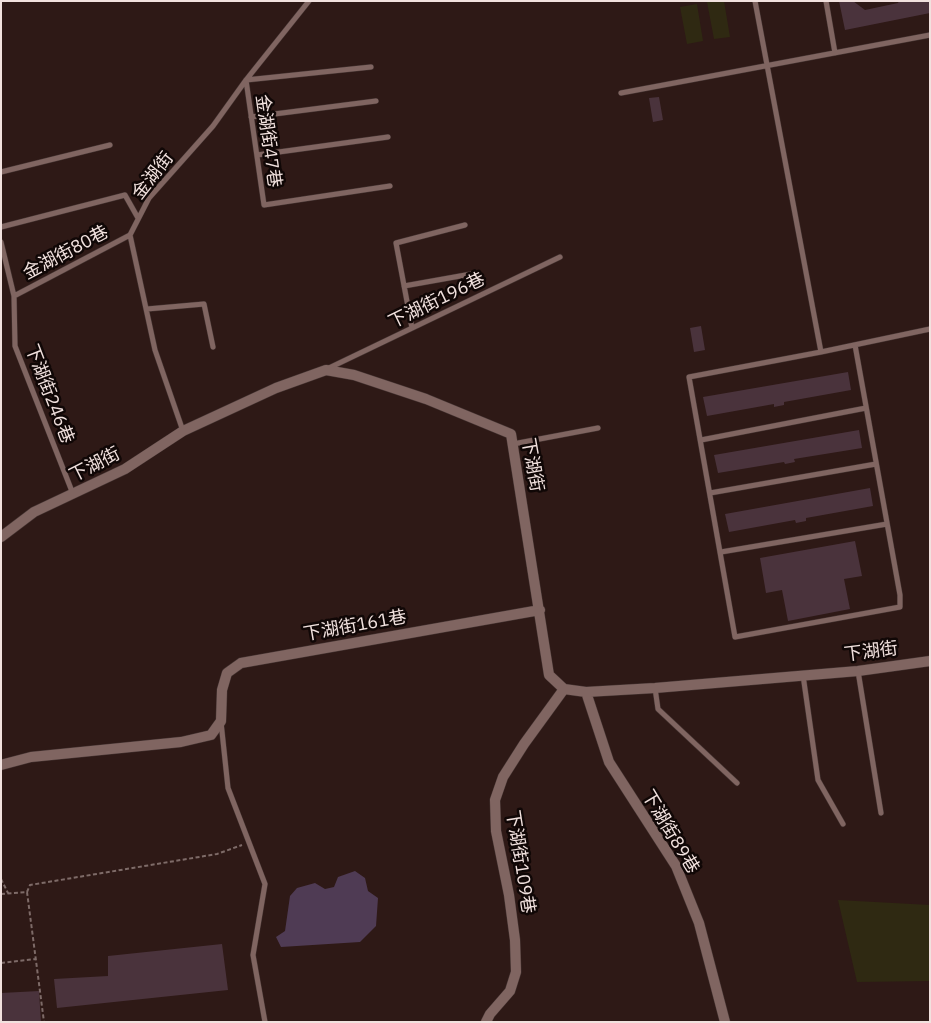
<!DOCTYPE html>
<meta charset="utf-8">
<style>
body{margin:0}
#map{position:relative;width:931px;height:1023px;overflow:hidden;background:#2e1916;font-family:"IBM Plex Sans",sans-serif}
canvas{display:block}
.frame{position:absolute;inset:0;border:2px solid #f1e1de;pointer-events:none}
</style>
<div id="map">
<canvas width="931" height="1023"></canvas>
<div class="frame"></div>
</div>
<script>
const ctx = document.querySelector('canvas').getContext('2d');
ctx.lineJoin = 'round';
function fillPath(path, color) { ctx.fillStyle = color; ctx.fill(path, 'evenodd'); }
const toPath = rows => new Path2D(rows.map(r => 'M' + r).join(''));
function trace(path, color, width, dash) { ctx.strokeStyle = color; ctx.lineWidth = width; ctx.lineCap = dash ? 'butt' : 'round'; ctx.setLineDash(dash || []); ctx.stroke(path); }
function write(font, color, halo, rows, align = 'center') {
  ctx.font = font + ' "IBM Plex Sans","Noto Sans TC",sans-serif'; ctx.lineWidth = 5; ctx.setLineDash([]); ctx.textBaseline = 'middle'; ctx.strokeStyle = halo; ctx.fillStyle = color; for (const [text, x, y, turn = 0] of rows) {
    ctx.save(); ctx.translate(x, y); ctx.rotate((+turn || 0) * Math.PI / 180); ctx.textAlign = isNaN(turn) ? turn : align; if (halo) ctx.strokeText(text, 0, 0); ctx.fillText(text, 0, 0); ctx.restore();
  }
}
fillPath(toPath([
 [714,1,724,1,730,37,714,39,707,2],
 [697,4,703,41,687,44,680,7],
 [838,900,930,905,930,981,857,982]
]), '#2f2912');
fillPath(toPath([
 [355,871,365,878,368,891,378,898,376,926,360,942,281,947,276,937,285,931,290,896,297,888,315,883,325,889,334,887,338,877]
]), '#4f3b54');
fillPath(toPath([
 [839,1,853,1,865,10,898,3,899,1,930,1,930,13,845,30],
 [659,97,663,120,653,122,649,98],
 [701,326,705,350,694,352,690,328],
 [848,372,851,390,784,402,784,405,774,407,774,404,707,416,703,397],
 [859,430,862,448,794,459,795,462,785,464,784,462,718,473,714,455],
 [870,488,873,506,806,518,806,521,796,523,795,520,729,532,725,514],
 [855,541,862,576,844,579,850,609,788,621,782,590,766,593,760,558],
 [222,944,228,990,57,1008,54,979,108,976,108,956],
 [39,991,41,1022,1,1022,1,993]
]), '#4a333c');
const lane = toPath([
 [755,1,821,352,930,329],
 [826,1,835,53],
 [371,67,246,80,264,205,390,186],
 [621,93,930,35],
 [251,117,376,101],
 [257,155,388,137],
 [1,172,110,145],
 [1,227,125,195,138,218],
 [1,242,14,296,15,346,73,494],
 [404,286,477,273],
 [14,296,130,235],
 [147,309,204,304,213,347],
 [412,328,396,243,465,225],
 [821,352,689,377,735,637,900,607,900,595,855,345],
 [329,368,560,257],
 [183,431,155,350,130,235,149,198,213,126,246,80,309,1],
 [701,440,866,408],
 [513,444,598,428],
 [710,493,876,464],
 [721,552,887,524],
 [858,671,881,813],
 [803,675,818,780,843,824],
 [655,688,658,709,737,783],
 [221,722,228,788,265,884,253,955,265,1022]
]);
const street = toPath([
 [1,537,34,512,125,469,183,431,276,388,326,370,354,375,426,399,511,434,549,675,564,689,586,692,655,688,858,671,930,661],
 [586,692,609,762,676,866,699,923,725,1022],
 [1,765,31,757,181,742,211,735,221,721,222,690,227,673,241,663,540,610],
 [486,1022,490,1014,510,991,516,972,515,940,509,895,496,831,495,800,503,777,524,744,564,689]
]);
trace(lane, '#453533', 6);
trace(street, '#453533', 11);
trace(toPath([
 [1,879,8,893],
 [27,892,44,1022],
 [1,894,27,892,30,885,217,854,242,845],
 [1,963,36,959]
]), '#7e6b68', 2, [4, 2.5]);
trace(lane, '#806561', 5);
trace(street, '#806561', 10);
write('18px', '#f1e1de', '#100706', [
 ["金湖街47巷",268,141,82],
 ["金湖街",153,176,-52],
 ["金湖街80巷",66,253,-28],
 ["下湖街196巷",437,301,-26],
 ["下湖街246巷",49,394,69],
 ["下湖街",95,465,-27],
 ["下湖街",532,465,80],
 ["下湖街161巷",355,626,-10],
 ["下湖街",871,652,-7],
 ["下湖街89巷",670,832,59],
 ["下湖街109巷",520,862,81]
]);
</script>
